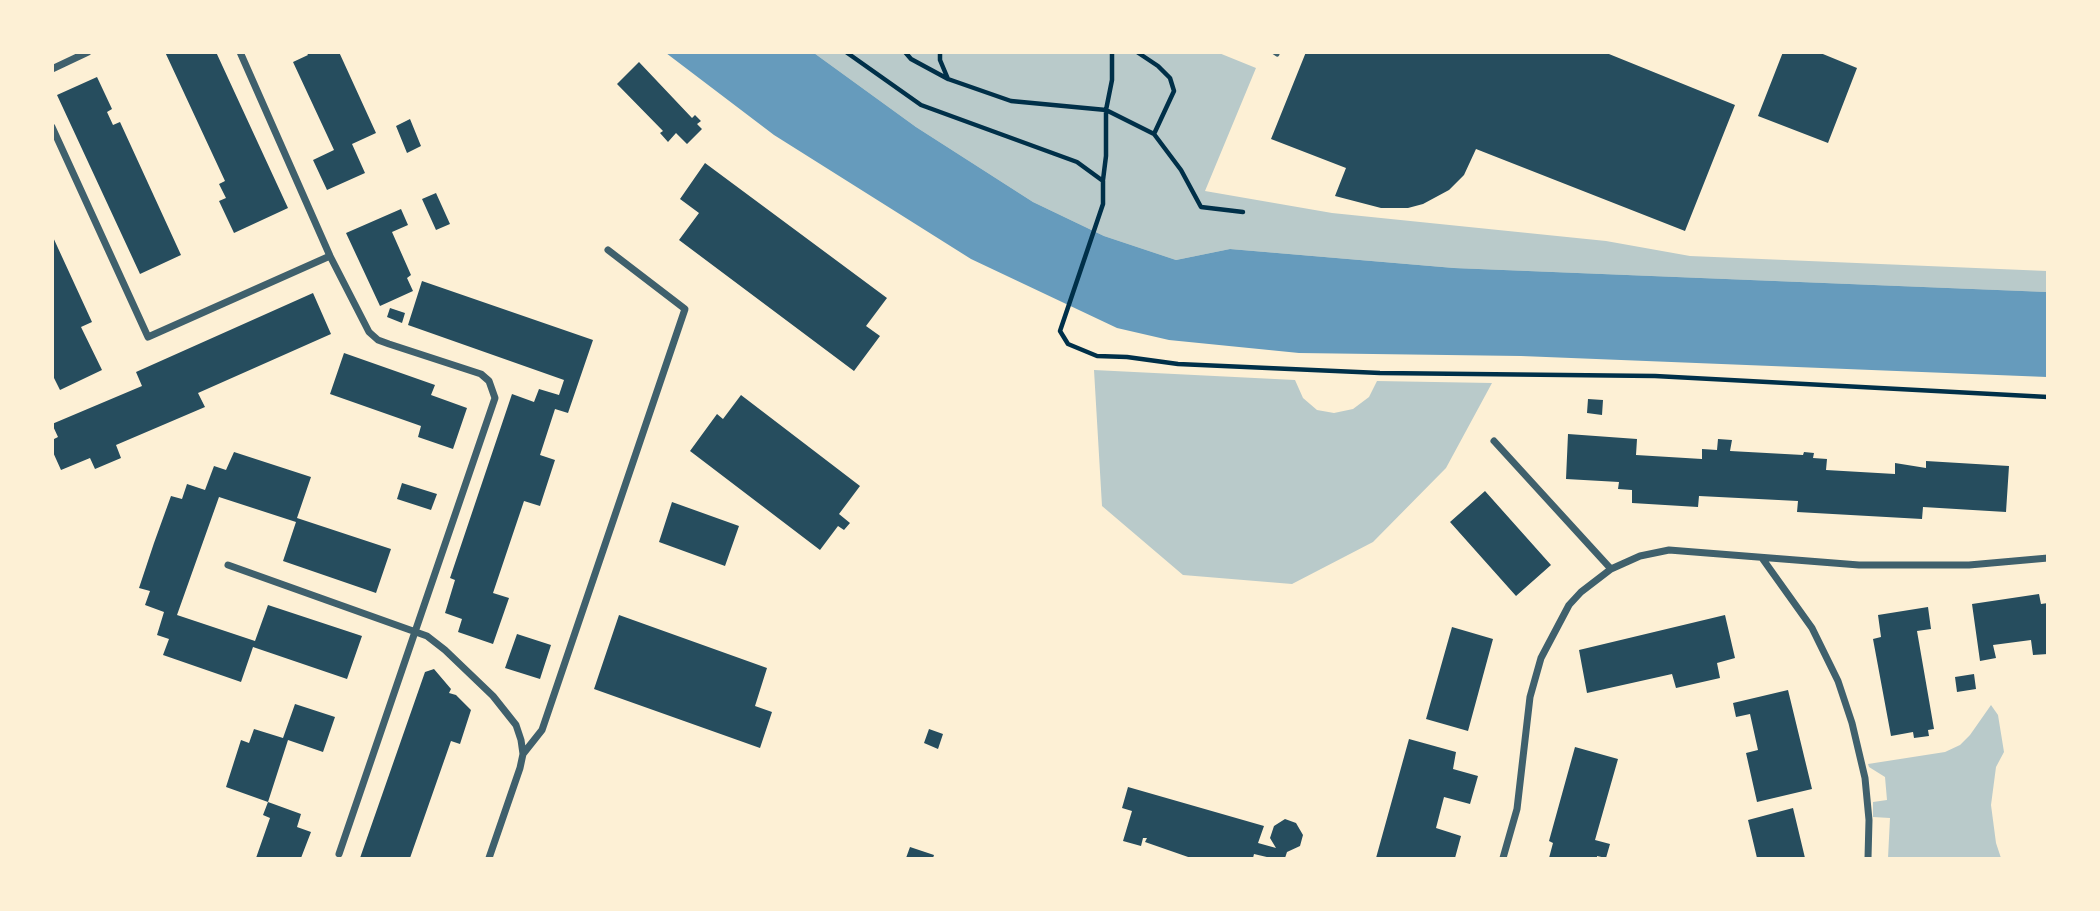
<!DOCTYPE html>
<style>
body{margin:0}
#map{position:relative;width:2100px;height:911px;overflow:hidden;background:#fdf0d5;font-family:"Alegreya Sans",sans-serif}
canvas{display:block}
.frame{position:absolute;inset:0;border:54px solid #fdf0d5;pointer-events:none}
</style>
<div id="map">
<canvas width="2100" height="911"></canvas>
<div class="frame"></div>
</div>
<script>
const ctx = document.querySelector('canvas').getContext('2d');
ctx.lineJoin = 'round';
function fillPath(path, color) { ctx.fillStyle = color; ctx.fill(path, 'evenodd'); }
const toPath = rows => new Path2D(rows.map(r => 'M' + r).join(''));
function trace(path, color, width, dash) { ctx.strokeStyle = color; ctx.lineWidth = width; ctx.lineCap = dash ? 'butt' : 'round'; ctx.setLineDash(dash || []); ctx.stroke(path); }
fillPath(toPath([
 [814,53,1219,53,1256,68,1205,191,1332,213,1606,241,1690,256,2047,271,2047,292,1454,268,1230,249,1176,260,1104,236,1033,202,916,127],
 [1094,370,1295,380,1303,398,1317,410,1334,413,1353,409,1369,397,1377,381,1492,383,1446,468,1373,542,1292,584,1183,575,1102,506],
 [1991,705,1998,715,2004,752,1996,767,1991,805,1996,843,2001,858,1888,858,1890,818,1873,817,1873,802,1887,800,1885,777,1869,767,1868,764,1945,752,1960,745,1970,735]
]), '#b9caca');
fillPath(toPath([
 [666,53,814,53,916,127,1033,202,1104,236,1176,260,1230,249,1454,268,2047,292,2047,377,1521,356,1299,353,1169,340,1117,328,971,259,774,135]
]), '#669bbc');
fillPath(toPath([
 [165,52,216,52,288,208,234,233,219,201,226,198,219,184,225,181],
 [306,52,339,52,376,133,352,144,365,173,327,190,313,160,334,150,293,62,308,55],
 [1306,52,1604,52,1735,105,1685,231,1476,149,1464,175,1449,190,1423,204,1408,208,1381,208,1335,196,1346,168,1271,139],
 [1783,52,1818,52,1857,68,1828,143,1758,116],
 [639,62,692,118,695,115,701,121,697,124,702,129,687,144,676,133,668,142,660,133,663,131,617,84],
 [97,77,112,109,107,112,113,125,120,122,181,255,140,274,57,95],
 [410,119,421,146,407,153,396,126],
 [705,163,887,298,866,326,880,336,854,371,679,240,699,213,680,199],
 [436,193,450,224,436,230,422,199],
 [401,209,408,225,392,232,411,275,407,278,413,291,380,306,346,233],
 [52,235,92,322,81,327,102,370,60,390,52,374],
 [422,281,593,340,568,413,555,409,540,455,555,460,540,506,524,501,493,593,509,598,493,644,458,632,462,619,445,613,455,580,450,578,512,394,534,402,539,389,559,395,564,380,408,325],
 [313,293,331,334,198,393,205,407,116,445,121,458,95,469,90,458,61,470,52,450,52,440,58,437,52,424,142,386,136,372],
 [390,308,405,313,402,323,387,317],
 [344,353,435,385,431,395,467,408,453,449,418,437,421,426,330,394],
 [741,395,860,486,839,514,850,523,844,530,838,526,820,550,690,451,717,414,723,419],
 [1588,399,1603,400,1602,415,1587,413],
 [1568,434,1637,439,1636,455,1702,459,1702,449,1717,450,1718,439,1732,440,1730,451,1803,455,1804,452,1814,453,1813,458,1827,459,1826,470,1895,474,1895,463,1926,468,1926,461,2009,466,2006,512,1923,507,1922,519,1797,512,1798,501,1699,496,1698,507,1632,503,1632,490,1618,489,1619,482,1566,479],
 [234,452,311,477,297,518,391,549,376,593,283,561,296,522,219,497,177,615,255,641,268,605,362,636,347,679,253,647,241,682,163,655,169,639,157,635,164,612,145,605,150,591,139,588,154,543,171,496,182,499,187,484,205,490,214,466,226,470],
 [402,483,437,494,431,510,397,499],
 [1485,491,1551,565,1516,596,1450,522],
 [672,502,739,526,725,566,659,542],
 [2039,594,2041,604,2048,603,2048,654,2033,655,2031,640,1993,645,1996,658,1980,661,1972,604],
 [1928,607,1931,629,1917,631,1934,729,1928,730,1929,736,1914,738,1913,732,1891,736,1873,639,1881,637,1878,615],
 [619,615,767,668,755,706,772,712,760,748,594,689],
 [1725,615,1735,658,1717,663,1720,678,1676,688,1672,674,1587,693,1579,650],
 [1452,627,1493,639,1468,731,1426,719],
 [517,634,551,645,540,679,505,668],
 [434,669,451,689,449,693,456,695,471,710,460,744,451,741,410,858,360,858,425,672],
 [1974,674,1976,689,1957,692,1955,677],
 [1788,690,1812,789,1757,802,1746,753,1758,750,1750,714,1736,717,1733,703],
 [295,704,335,717,323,752,288,740,268,802,226,787,241,740,249,743,254,729,283,738],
 [929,729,943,734,938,749,924,743],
 [1409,739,1456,752,1453,769,1478,776,1470,804,1444,797,1436,828,1461,836,1455,858,1376,858],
 [1575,747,1618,759,1595,840,1610,844,1606,858,1597,856,1597,858,1549,858,1553,843,1549,841],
 [1128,787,1264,826,1258,843,1276,848,1270,838,1274,826,1285,819,1296,823,1303,835,1300,846,1287,852,1285,858,1271,858,1254,854,1253,858,1191,858,1145,842,1147,838,1143,838,1141,846,1123,841,1132,811,1122,808],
 [268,802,301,814,297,827,311,832,301,858,256,858,270,818,263,815],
 [1793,808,1805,858,1757,858,1748,820],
 [910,847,934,855,933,858,906,858]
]), '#264d5e');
trace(toPath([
 [846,52,921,105,1077,162,1103,181,1103,204,1060,331,1068,344,1097,356,1127,357,1178,364,1380,373,1655,376,2048,397],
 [905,52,911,59,948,79],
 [940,52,940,60,948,79,1011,101,1106,110,1154,134,1181,170,1201,207,1243,212],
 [1137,52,1158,66,1170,78,1174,91,1154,134],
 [1103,180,1106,156,1106,110,1112,80,1112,52]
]), '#003049', 4.5);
trace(toPath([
 [1274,52,1277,54]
]), '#3f606c', 5);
trace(toPath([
 [240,52,330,256,369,332,378,340,389,344,481,374,489,381,495,398,339,854],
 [52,69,88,52],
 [52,127,148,337,330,256],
 [1494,441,1611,569],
 [1762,558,1812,628,1838,681,1852,723,1865,778,1869,820,1868,858],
 [228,565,427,636,445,650,493,696,516,725,521,740,523,754,520,768,489,858],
 [523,754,542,730,685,309,608,250],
 [1503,858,1517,809,1530,697,1541,658,1569,605,1581,592,1611,569,1640,556,1669,550,1859,565,1969,565,2048,558]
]), '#3f606c', 7);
</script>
